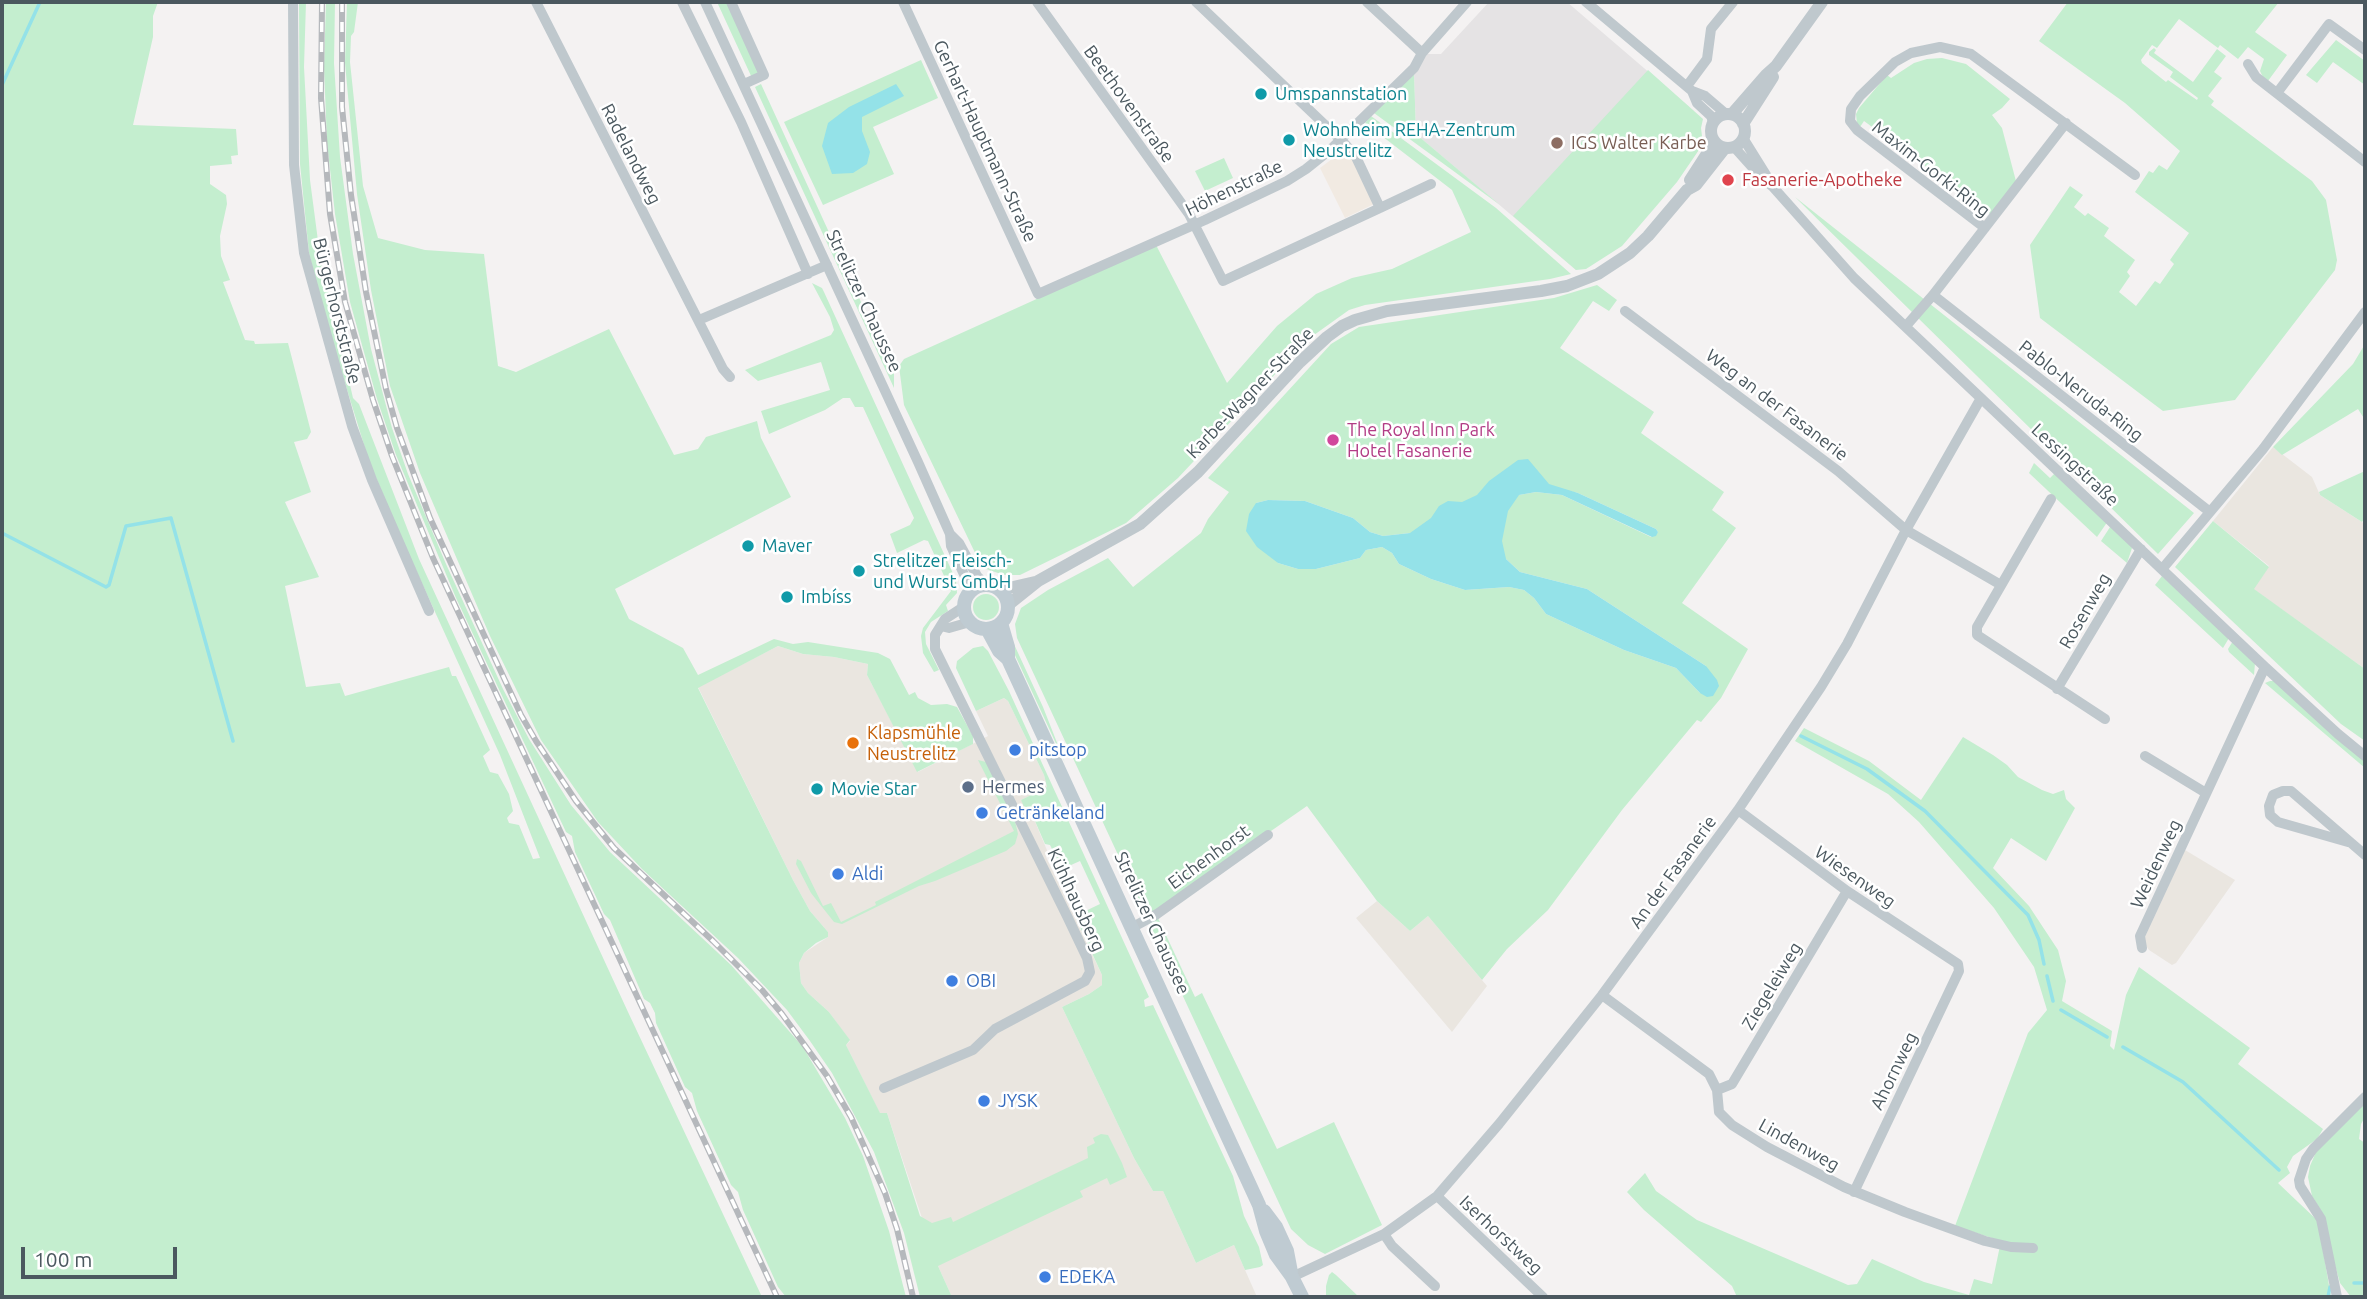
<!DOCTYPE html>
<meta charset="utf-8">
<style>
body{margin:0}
#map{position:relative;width:2367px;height:1299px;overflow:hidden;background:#f4f2f2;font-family:Ubuntu,sans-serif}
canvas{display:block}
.frame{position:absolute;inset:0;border:4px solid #4b585f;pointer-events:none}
.scale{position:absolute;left:21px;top:1247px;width:156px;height:32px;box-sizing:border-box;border:4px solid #4b585f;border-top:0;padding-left:9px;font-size:21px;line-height:24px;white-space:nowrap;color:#4b585f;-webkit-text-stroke:5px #fff;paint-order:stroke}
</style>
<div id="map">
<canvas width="2367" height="1299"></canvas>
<div class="frame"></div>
<div class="scale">100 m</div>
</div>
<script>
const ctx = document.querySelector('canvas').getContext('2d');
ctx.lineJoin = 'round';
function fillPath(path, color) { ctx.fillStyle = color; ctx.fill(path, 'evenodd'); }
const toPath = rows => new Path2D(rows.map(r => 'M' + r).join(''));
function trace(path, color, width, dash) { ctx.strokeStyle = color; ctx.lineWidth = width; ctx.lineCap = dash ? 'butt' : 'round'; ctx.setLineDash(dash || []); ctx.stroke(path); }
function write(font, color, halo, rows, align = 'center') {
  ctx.font = font + ' Ubuntu,sans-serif'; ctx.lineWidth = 5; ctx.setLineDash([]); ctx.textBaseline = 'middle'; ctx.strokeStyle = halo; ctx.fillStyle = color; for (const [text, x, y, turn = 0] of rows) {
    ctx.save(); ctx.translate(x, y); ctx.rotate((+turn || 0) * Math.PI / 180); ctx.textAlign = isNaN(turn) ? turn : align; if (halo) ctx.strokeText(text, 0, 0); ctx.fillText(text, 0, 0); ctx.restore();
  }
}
fillPath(toPath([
 [2273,447,2312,477,2320,495,2365,524,2365,669,2253,589,2269,566,2213,521],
 [778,646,803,654,834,657,868,664,867,675,918,772,988,736,976,711,1004,698,1008,701,1044,775,1047,787,1021,800,1031,812,1049,855,1046,857,1102,975,1102,985,1089,994,1062,1007,1134,1158,1153,1191,1163,1191,1196,1263,1234,1245,1257,1297,952,1297,938,1266,887,1113,880,1114,846,1045,850,1041,829,1012,808,993,801,983,799,963,804,953,828,937,828,932,810,911,793,880,698,687],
 [2185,850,2235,880,2176,963,2172,965,2149,950,2143,941],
 [1377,901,1410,931,1428,916,1487,986,1452,1032,1356,918]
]), '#eae6e0');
fillPath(toPath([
 [1489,2,1567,2,1694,111,1576,270,1416,134,1414,73,1427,54,1441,54]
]), '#e5e3e4');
fillPath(toPath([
 [2,2,158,2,153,16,153,37,133,125,236,129,238,155,231,156,232,164,210,166,210,184,226,195,227,204,220,236,221,256,230,280,223,282,245,340,254,341,255,344,288,343,311,432,307,439,294,442,311,492,285,502,319,577,285,586,306,687,340,683,345,696,449,667,452,676,456,676,490,750,483,756,490,772,498,774,509,794,513,811,507,818,509,823,519,825,533,859,540,858,500,755,401,537,369,461,328,328,309,253,300,164,299,2,306,2,304,67,310,180,320,256,353,398,359,404,419,559,628,1012,762,1297,2,1297],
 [326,2,335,2,334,63,340,157,353,254,371,349,392,428,408,474,446,564,503,689,529,739,571,805,610,852,731,965,803,1047,845,1118,863,1156,889,1231,906,1297,786,1297,778,1287,743,1210,738,1192,731,1185,697,1111,692,1093,685,1087,656,1023,655,1013,650,1003,644,999,610,920,604,914,575,852,572,836,566,832,456,598,396,455,377,399,350,302,335,214,327,142,324,67],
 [347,2,358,2,354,32,351,36,350,62,363,186,378,238,425,250,484,254,498,366,516,372,609,329,674,455,698,449,706,437,757,421,761,438,791,497,615,589,629,619,683,648,698,675,774,639,793,644,808,642,878,653,890,659,909,695,915,692,918,698,931,705,947,704,957,707,973,736,973,744,917,772,867,675,868,664,834,657,803,654,778,646,698,688,793,880,810,911,828,932,828,937,816,943,804,953,799,963,801,983,808,993,829,1012,850,1040,846,1045,880,1113,887,1113,920,1216,932,1223,951,1217,953,1222,1088,1158,1087,1147,1095,1143,1093,1138,1101,1134,1108,1135,1122,1163,1127,1177,1110,1185,1107,1178,1080,1191,1083,1197,938,1266,952,1297,920,1297,904,1233,874,1152,832,1073,810,1041,787,1010,738,958,642,869,598,822,541,740,490,636,420,473,390,386,371,290,357,194,345,63],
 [717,2,727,2,760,75,752,78],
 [2068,2,2279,2,2255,32,2287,55,2268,81,2263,77,2260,71,2264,59,2248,47,2238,59,2220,45,2218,48,2179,19,2157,48,2152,45,2141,60,2142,63,2166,82,2168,80,2197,100,2198,98,2170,77,2173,72,2149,55,2149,52,2154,48,2156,50,2154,53,2193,82,2217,49,2226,56,2214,72,2222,78,2208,96,2214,101,2211,105,2312,181,2326,200,2337,260,2335,270,2235,400,2163,411,2040,318,2030,245,2070,186,2083,195,2074,207,2085,216,2088,213,2109,228,2104,236,2135,260,2127,272,2130,276,2119,292,2136,306,2155,281,2160,284,2174,264,2170,260,2189,233,2135,192,2149,171,2153,173,2159,165,2167,170,2180,151,2125,103,2039,41],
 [2336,40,2365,61,2365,85,2333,62,2317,83,2306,75],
 [1942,58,1966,64,2010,99,2002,108,1992,115,2002,128,2017,185,1993,216,1864,121,1860,127,1857,124,1856,114,1859,108,1887,75,1891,78,1914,63,1927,59],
 [921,60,938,98,873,127,894,174,823,205,784,122],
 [1648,70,1703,119,1701,128,1703,144,1677,182,1622,246,1586,269,1576,270,1513,216],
 [1414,73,1416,134,1500,205,1374,113],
 [761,84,894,374,894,388,755,87],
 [1371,116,1496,208,1571,274,1550,279,1365,305,1349,310,1307,340,1178,478,1126,523,1020,575,1004,575,986,569,979,561,904,405,899,366,904,359,1156,245,1227,383,1277,326,1316,294,1352,278,1392,269,1471,232,1452,190,1365,123],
 [1224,158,1233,178,1205,191,1195,171],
 [1795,197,2194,513,2158,554],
 [812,283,822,288,824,292,956,580,957,593,946,605,948,611,931,622,925,632,926,644,939,670,934,672,923,653,921,636,923,628,951,591,928,541,924,540,897,553,890,534,910,525,914,518,863,407,855,407,850,398,843,398,825,410,769,434,761,411,830,390,821,362,758,381,745,370,831,335,834,330,830,317],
 [1597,285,1617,300,1609,311,1593,301,1560,348,1654,412,1641,433,1724,492,1712,510,1736,528,1682,603,1748,649,1721,698,1701,722,1697,720,1622,810,1548,910,1507,949,1482,980,1428,916,1410,931,1377,901,1307,806,1147,917,1017,638,1015,624,1021,608,1048,590,1108,558,1133,587,1201,533,1208,519,1229,492,1208,478,1331,344,1359,327,1554,298],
 [1510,479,1578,493,1656,529,1658,532,1651,537,1562,495,1536,492,1519,495],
 [1268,500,1305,501,1353,518,1370,532,1383,536,1410,533,1506,559,1520,572,1587,589,1706,666,1700,693,1676,668,1624,650,1546,614,1534,598,1524,590,1509,587,1465,590,1431,579,1399,564,1392,553,1382,547,1366,550,1360,558,1316,569,1298,569,1278,563,1256,503],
 [2365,344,2365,420,2358,409,2282,455,2273,447,2353,364],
 [2034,463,2050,478,2056,472,2108,521,2097,537,2029,473],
 [2365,471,2365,518,2362,522,2320,495,2319,492],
 [2213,521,2269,567,2254,589,2365,669,2365,741,2341,724,2175,567],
 [2112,524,2129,541,2132,548,2127,563,2101,541],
 [2162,576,2229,638,2223,648,2155,585],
 '973 607a13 13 0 1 1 26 0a13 13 0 1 1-26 0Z',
 [1008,640,1013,642,1043,707,1065,763],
 [2233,641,2255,663,2254,675,2229,652,2228,649],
 [983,646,988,651,1009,691,1149,997,1144,1000,1145,1007,1153,1005,1233,1176,1244,1216,1259,1247,1263,1265,1260,1267,1245,1270,1234,1245,1196,1263,1163,1191,1153,1191,1134,1158,1062,1007,1089,994,1102,985,1102,975,1075,916,1100,904,1080,861,1062,869,1050,845,1045,844,1031,812,1027,813,1021,800,1047,787,1044,775,1008,701,1004,698,976,711,956,668,957,661,973,648],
 [2270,681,2275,681,2365,760,2365,768,2265,683],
 [1804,728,1869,761,1921,800,1963,737,1993,755,2007,765,2018,777,2042,790,2053,794,2064,790,2066,799,2075,808,2046,861,2011,838,1993,868,2029,906,2058,950,2066,981,2062,1001,2112,1031,2110,1046,2114,1050,2126,995,2139,967,2250,1048,2238,1064,2323,1129,2317,1139,2293,1156,2287,1167,2290,1173,2278,1183,2318,1221,2331,1297,1737,1297,1732,1286,1644,1210,1627,1192,1645,1173,1656,1191,1697,1220,1848,1285,1857,1284,1872,1259,1924,1282,1969,1295,1974,1279,1992,1284,2001,1241,1955,1226,2028,1033,2047,1010,2034,967,1994,908,1919,822,1888,794,1795,741],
 [978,760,986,762,1015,821,1018,834,1015,844,1006,851,935,881,919,886,842,924,834,922,811,893,796,864,797,859,801,861,823,906,831,903,841,922,876,905,875,902,1014,831],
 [1158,918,1195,997,1202,993,1277,1149,1334,1122,1382,1225,1325,1254,1308,1245,1291,1229,1149,923],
 [2363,1105,2365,1105,2365,1117,2361,1124,2359,1139,2365,1143,2365,1297,2351,1297,2340,1283,2329,1244,2325,1217,2312,1196,2308,1177,2310,1166,2316,1152],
 [1332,1272,1336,1275,1359,1297,1326,1297,1326,1286,1329,1275]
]), '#c4eecf');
fillPath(toPath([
 [1344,150,1352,158,1374,204,1345,218,1320,168]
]), '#f1eae2');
fillPath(toPath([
 [896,84,904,96,862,117,862,131,870,152,867,164,853,173,832,174,822,146,828,123,849,107],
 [1528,459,1549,484,1578,493,1656,529,1658,532,1656,536,1652,537,1562,495,1536,492,1519,495,1508,511,1502,541,1506,559,1520,572,1587,589,1706,666,1717,680,1719,686,1713,696,1707,697,1700,693,1676,668,1624,650,1546,614,1534,598,1524,590,1509,587,1465,590,1431,579,1399,564,1392,553,1382,547,1366,550,1360,558,1316,569,1298,569,1278,563,1257,547,1246,531,1249,514,1256,503,1268,500,1305,501,1353,518,1370,532,1383,536,1410,533,1431,518,1439,506,1448,501,1462,502,1477,495,1489,481,1518,460]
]), '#94e2e8');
trace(toPath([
 [2,85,40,2],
 [2,533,106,587,109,585,126,526,171,518,233,741],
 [1801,736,1867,769,1925,811,2028,915,2039,940,2044,964],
 [2047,976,2053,1001],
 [2061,1010,2107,1037],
 [2123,1047,2183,1082,2279,1170],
 [2354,1283,2365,1283],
 [2328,1297,2330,1287]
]), '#94e2e8', 3.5);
trace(toPath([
 [293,2,294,165,304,253,352,426,372,480,429,611],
 [536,2,723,369,730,377],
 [682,2,741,122,808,274],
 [705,2,918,462,950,534,951,546,967,581,970,593],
 [731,2,764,75,744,84],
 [903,2,1038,294,1205,220,1287,181,1306,169,1331,149,1414,68,1422,53,1467,2],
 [1037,2,1189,214,1223,281,1380,208,1356,157,1345,144,1196,2],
 [1367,2,1422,53],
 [1586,2,1692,91,1705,96,1726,114],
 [2248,64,2256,77,2365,162],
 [1687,86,1707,59,1711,29,1733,2],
 [1692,91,1697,103,1711,116,1713,122],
 [2277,93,2329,24,2365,50],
 [1743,138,1771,183],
 [1734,147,1761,177,1773,187,1854,278,2265,667,2338,734,2365,756],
 [1380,208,1431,184],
 [1985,228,1857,130,1850,121,1851,109,1860,96,1895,62,1911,53,1940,47,1971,54,2135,175],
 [1933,295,2210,512,2263,449,2365,312],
 [1625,311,1838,471,1906,530,2001,585],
 [699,320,827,265],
 [1906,326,1933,295,2066,123],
 [2051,499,1977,627,1977,635,2105,719],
 [950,534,959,543,977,576,986,585],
 [2163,568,2210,512],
 [941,626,949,628,970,622],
 [2057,689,2141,549],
 [2145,756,2206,793],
 [1738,810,1847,891,1958,964,1959,971,1854,1192],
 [2348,842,2278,822,2270,815,2269,806,2273,795,2283,791,2291,791,2365,855],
 [1133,927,1157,914,1268,835],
 [2142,948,2140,936,2265,667],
 [1602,995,1709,1074,1717,1090,1719,1112,1732,1125,1767,1147,1844,1187,1905,1212,1985,1241,2011,1247,2033,1248],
 [884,1088,973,1050,995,1029,1085,981,1090,972,1087,958,1067,916,935,649,935,635,945,619,965,606],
 [1717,1090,1732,1084,1847,891],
 [1437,1196,1543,1297],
 [1384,1234,1392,1246,1435,1286],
 [1292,1277,1384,1234,1437,1196,1499,1124,1602,995,1738,810,1821,687,1847,644,1906,530,1981,398],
 [2337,1297,2321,1219,2300,1186,2299,1180,2306,1159,2313,1149,2365,1097]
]), '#bfc8cd', 10);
trace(toPath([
 '1711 131a17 17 0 1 1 34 0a17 17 0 1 1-34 0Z',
 [1732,114,1766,75,1776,66,1822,2],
 [1743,124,1773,77],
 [1690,180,1710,149,1713,139],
 [1000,590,1035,582],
 [1008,605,1038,581,1140,524,1198,472,1300,362,1327,337,1342,326,1355,320,1387,311,1541,291,1567,286,1598,274,1630,253,1648,236,1687,190,1696,185,1725,148]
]), '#bfc8cd', 12);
trace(toPath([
 '964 607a22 22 0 1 1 44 0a22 22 0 1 1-44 0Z',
 [1001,623,1008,647,1008,659],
 [987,629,999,651,1008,659,1259,1205,1266,1231,1276,1255,1292,1277,1302,1297],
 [1264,1211,1276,1227,1287,1251,1291,1272]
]), '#bfcbd2', 14);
const rail = toPath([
 [322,2,321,98,330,214,345,302,373,400,392,456,433,558,777,1297],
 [342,2,342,107,351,195,366,292,386,389,397,428,430,518,521,715,536,741,576,801,614,848,713,941,762,990,782,1014,827,1076,851,1117,885,1193,897,1229,913,1297]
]);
trace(rail, '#b5b8bc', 6);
trace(rail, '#fff', 3.5, [10]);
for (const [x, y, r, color] of [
 [1261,94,7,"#0f9aa8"],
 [1289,140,7,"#0f9aa8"],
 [1557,143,7,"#8d6e63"],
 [1728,180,7,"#e0444e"],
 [1333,440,7,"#d1479c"],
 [748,546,7,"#0f9aa8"],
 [859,571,7,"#0f9aa8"],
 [787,597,7,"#0f9aa8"],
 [853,743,7,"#e8710a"],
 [1015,750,7,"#3f7fe0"],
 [968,787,7,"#5c6f8a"],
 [817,789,7,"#0f9aa8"],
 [982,813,7,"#3f7fe0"],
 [838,874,7,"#3f7fe0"],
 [952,981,7,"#3f7fe0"],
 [984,1101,7,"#3f7fe0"],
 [1045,1277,7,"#3f7fe0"]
]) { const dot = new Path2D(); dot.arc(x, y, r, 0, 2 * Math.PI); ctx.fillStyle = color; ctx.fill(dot); trace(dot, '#fff', 2.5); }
write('18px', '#0d838f', '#fff', [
 ["Umspannstation",1275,94],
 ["Wohnheim REHA-Zentrum",1303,130],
 ["Neustrelitz",1303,151],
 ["Maver",762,546],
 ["Strelitzer Fleisch-",873,561],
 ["und Wurst GmbH",873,582],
 ["Imbíss",801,597],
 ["Movie Star",831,789]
], 'left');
write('18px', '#4b585f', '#fff', [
 ["Beethovenstraße",1129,104,54],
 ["Gerhart-Hauptmann-Straße",985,141,65],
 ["Radelandweg",631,154,63],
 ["Maxim-Gorki-Ring",1931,169,38],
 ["Höhenstraße",1234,188,-26],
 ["Strelitzer Chaussee",864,301,65],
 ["Bürgerhorststraße",337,311,76],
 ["Pablo-Neruda-Ring",2081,391,38],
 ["Karbe-Wagner-Straße",1250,393,-46],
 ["Weg an der Fasanerie",1777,405,37],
 ["Lessingstraße",2075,465,43],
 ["Rosenweg",2085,611,-60],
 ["Eichenhorst",1209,857,-36],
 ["Weidenweg",2156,864,-65],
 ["An der Fasanerie",1673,872,-54],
 ["Wiesenweg",1855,877,35],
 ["Kühlhausberg",1076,900,65],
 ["Strelitzer Chaussee",1152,923,65],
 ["Ziegeleiweg",1772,986,-59],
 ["Ahornweg",1894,1071,-64],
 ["Lindenweg",1799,1145,29],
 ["Iserhorstweg",1501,1235,43]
]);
write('18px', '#785e54', '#fff', [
 ["IGS Walter Karbe",1571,143]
], 'left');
write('18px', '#be3a42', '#fff', [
 ["Fasanerie-Apotheke",1742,180]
], 'left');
write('18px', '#b23c85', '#fff', [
 ["The Royal Inn Park",1347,430],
 ["Hotel Fasanerie",1347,451]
], 'left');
write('18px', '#c56008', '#fff', [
 ["Klapsmühle",867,733],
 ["Neustrelitz",867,754]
], 'left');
write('18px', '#366cbe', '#fff', [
 ["pitstop",1029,750],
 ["Getränkeland",996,813],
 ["Aldi",852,874],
 ["OBI",966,981],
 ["JYSK",998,1101],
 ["EDEKA",1059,1277]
], 'left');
write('18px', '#4e5e75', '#fff', [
 ["Hermes",982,787]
], 'left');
</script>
